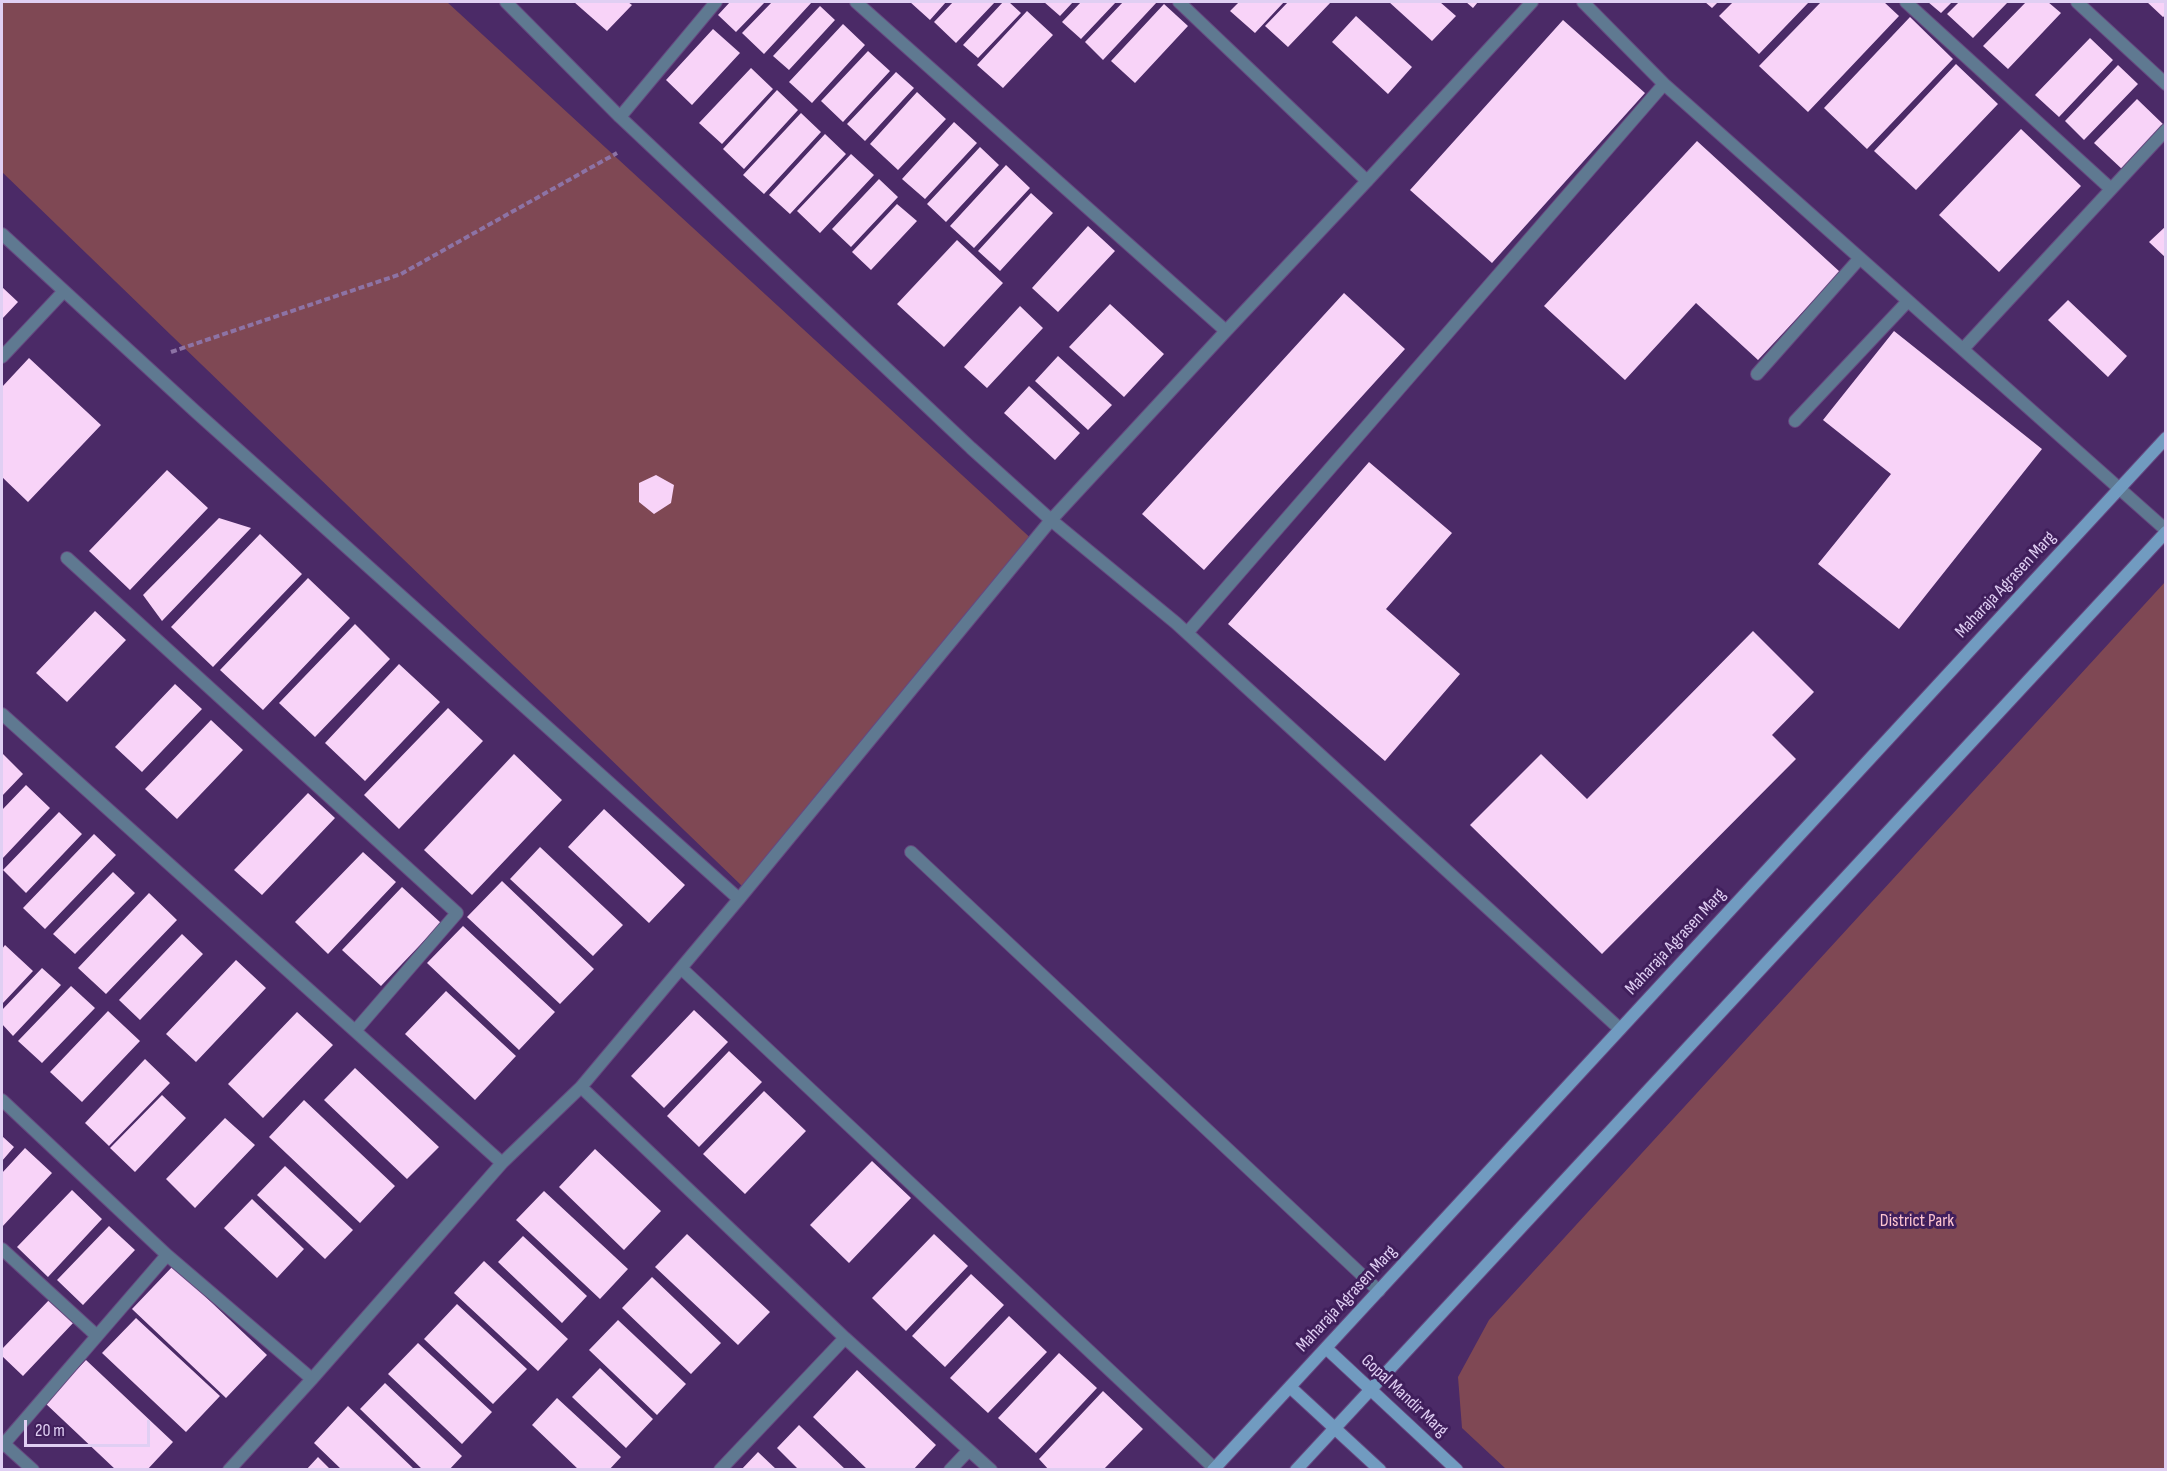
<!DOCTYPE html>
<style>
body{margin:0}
#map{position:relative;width:2167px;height:1471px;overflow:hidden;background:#4b2a67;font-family:"Sofia Sans Condensed",sans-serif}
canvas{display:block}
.frame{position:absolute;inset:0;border:3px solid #e0cff3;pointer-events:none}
.scale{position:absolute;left:24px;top:1420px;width:126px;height:27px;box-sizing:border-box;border:3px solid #e0cff3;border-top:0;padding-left:8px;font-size:18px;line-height:21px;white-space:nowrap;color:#e0cff3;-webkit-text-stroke:4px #401f5c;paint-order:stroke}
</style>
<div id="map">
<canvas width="2167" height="1471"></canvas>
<div class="frame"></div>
<div class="scale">20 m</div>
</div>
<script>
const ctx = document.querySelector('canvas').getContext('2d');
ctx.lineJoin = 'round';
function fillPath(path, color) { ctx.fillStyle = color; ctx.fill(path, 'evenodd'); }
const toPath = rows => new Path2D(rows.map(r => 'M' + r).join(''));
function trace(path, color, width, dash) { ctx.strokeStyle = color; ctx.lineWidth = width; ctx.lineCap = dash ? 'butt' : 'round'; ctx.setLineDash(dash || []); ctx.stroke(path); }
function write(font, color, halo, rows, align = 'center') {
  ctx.font = font + ' "Sofia Sans Condensed",sans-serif'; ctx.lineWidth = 6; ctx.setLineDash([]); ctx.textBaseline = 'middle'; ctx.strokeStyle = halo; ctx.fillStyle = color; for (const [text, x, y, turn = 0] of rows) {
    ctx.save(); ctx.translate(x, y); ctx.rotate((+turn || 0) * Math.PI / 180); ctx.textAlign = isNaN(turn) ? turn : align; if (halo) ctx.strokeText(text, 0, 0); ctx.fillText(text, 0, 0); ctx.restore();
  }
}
fillPath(toPath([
 [2,2,447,2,1036,543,742,886,2,172],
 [2165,582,2165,1469,1506,1469,1462,1428,1458,1377,1489,1320]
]), '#7f4854');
fillPath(toPath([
 [574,2,628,2,632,5,607,31],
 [730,2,765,2,736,32,718,15],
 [772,2,812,2,764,54,742,33],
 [910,2,946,2,930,20],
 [953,2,995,2,956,43,934,22],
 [1003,2,1009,2,1021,13,978,58,963,45],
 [1044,2,1073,2,1060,16],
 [1081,2,1116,2,1081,39,1062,22],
 [1123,2,1157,2,1103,60,1085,42],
 [1239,2,1284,2,1255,33,1230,11],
 [1288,2,1331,2,1288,47,1265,26],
 [1389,2,1440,2,1456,16,1432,41],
 [1466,2,1478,2,1473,8],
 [1705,2,1718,2,1712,8],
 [1733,2,1809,2,1759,54,1719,16],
 [1821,2,1884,2,1899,16,1808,112,1759,66],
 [1928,2,1952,2,1941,13],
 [1959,2,2008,2,1973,38,1947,14],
 [2026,2,2048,2,2061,13,2008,69,1983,46],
 [2147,2,2166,2,2166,15,2163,17],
 [1164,4,1188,26,1135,83,1111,61],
 [820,6,835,20,789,70,773,56],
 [1027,11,1053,35,1003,88,977,65],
 [1356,16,1412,67,1388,94,1332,42],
 [1910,17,1953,59,1867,149,1824,108],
 [1563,20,1645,93,1492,263,1410,190],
 [843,24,865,45,812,103,789,82],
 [713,29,740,53,692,105,666,80],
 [2090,38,2113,60,2059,117,2035,95],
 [868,51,890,71,843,122,821,101],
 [1956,64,1998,104,1916,190,1874,151],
 [2118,65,2138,84,2084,140,2065,121],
 [751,68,773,89,722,144,699,123],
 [896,72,914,88,865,141,847,124],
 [777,90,798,110,744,169,723,149],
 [917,92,946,119,898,170,870,144],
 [2137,99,2165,126,2123,170,2094,143],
 [801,113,821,132,764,194,743,175],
 [954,122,977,143,925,199,902,179],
 [2021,129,2081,186,1999,272,1939,215],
 [825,134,846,154,790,214,769,195],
 [1697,141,1840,272,1758,360,1696,303,1625,380,1544,306],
 [980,147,999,165,946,222,927,204],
 [851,154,874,175,820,233,797,211],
 [1006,165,1030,188,974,248,950,226],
 [879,179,898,197,851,247,832,229],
 [1031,193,1053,213,1000,271,978,251],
 [897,204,917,221,871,270,852,252],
 [1088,226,1115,251,1058,312,1032,288],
 [2166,226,2166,258,2149,242],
 [957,240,1003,283,944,347,897,304],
 [2,287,18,302,2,319],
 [1344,293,1405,349,1204,570,1142,514],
 [2068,300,2127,356,2108,377,2048,320],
 [1110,304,1164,354,1124,397,1069,347],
 [1020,306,1043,328,987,388,964,367],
 [1894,331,2042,449,1899,629,1818,564,1891,474,1823,420],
 [1058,356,1112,405,1088,430,1035,381],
 [29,358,101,425,28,502,2,477,2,387],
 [1029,386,1080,433,1055,460,1004,413],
 [1369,462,1452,533,1386,609,1460,674,1385,761,1228,624],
 [167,470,208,508,130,590,89,551],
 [656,475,674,485,671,503,654,514,639,502,639,483],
 [219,518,251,528,162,621,143,595],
 [260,534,302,574,213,667,171,627],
 [308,578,350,618,263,710,220,670],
 [95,611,126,640,67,702,36,673],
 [355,624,390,659,315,737,279,703],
 [1753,631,1814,692,1772,735,1796,759,1602,954,1470,825,1541,754,1587,799],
 [399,664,440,702,365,781,325,743],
 [175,684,202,709,142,772,115,747],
 [448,708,483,741,399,829,364,795],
 [211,720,243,750,177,819,145,789],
 [2,753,23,774,2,796],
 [514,754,562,800,472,895,424,850],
 [26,785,50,808,2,859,2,810],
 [308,793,335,818,262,895,234,870],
 [604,809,685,885,649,923,568,847],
 [59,812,82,834,26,893,3,870],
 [94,834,116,855,45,929,23,908],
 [540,847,623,925,593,956,510,879],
 [363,852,396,882,328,954,295,922],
 [113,872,135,893,75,954,53,934],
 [502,881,594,969,560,1004,467,917],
 [402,887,441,923,381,986,342,950],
 [149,893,177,920,106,994,78,968],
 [463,926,555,1012,519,1050,427,963],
 [182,934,203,954,140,1020,119,1000],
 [5,945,33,971,2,1004,2,949],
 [236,960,266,988,196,1062,166,1034],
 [42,968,61,985,13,1036,2,1024,2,1010],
 [71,986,95,1008,42,1063,18,1041],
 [446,991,516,1056,475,1100,405,1034],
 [694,1010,728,1042,664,1108,631,1076],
 [108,1011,140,1041,82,1102,50,1072],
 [297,1012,333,1045,263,1118,228,1084],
 [729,1051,762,1082,699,1147,667,1116],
 [145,1059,170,1083,109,1146,85,1123],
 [355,1068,439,1147,407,1179,324,1100],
 [764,1091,806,1131,745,1194,703,1154],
 [162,1095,186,1118,135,1172,110,1148],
 [304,1100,395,1186,360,1223,269,1137],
 [225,1118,255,1145,195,1208,166,1179],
 [2,1136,14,1147,2,1161],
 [25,1148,52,1173,2,1227,2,1173],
 [595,1149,661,1211,624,1250,559,1187],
 [872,1161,911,1198,849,1263,810,1225],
 [285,1166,353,1230,325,1259,257,1195],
 [72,1190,102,1219,48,1277,17,1247],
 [544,1191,628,1269,600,1299,516,1220],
 [252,1199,304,1249,277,1278,224,1228],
 [109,1226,135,1250,83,1305,57,1280],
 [687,1234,770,1312,738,1345,655,1267],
 [934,1234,968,1266,906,1331,872,1298],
 [523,1236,587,1296,562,1323,498,1262],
 [484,1261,568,1339,538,1371,454,1293],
 [173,1266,267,1355,226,1398,132,1309],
 [971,1274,1004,1305,945,1367,912,1336],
 [652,1277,721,1343,691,1374,622,1308],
 [50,1299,74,1322,23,1376,2,1356,2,1349],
 [457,1304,527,1369,493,1404,424,1339],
 [1009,1316,1047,1352,988,1413,950,1378],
 [136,1318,220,1396,186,1432,102,1353],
 [618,1320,686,1384,657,1415,589,1350],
 [418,1343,492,1412,462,1444,388,1374],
 [1059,1353,1097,1388,1036,1453,998,1418],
 [86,1360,173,1442,147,1470,116,1470,45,1403],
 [600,1368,653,1419,626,1448,572,1397],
 [857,1370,936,1445,913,1470,868,1470,813,1417],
 [385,1383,462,1456,449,1470,423,1470,360,1409],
 [1103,1391,1143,1429,1103,1470,1049,1470,1039,1459],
 [557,1398,621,1457,609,1470,579,1470,532,1425],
 [348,1406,415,1470,342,1470,314,1443],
 [799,1425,846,1470,799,1470,777,1448],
 [758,1452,777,1470,741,1470],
 [318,1457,331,1470,306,1470]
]), '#f8d3f8');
const lane = toPath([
 [911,852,1379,1291]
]);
const street = toPath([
 [506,2,620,117,971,448,1051,520,1176,623,1620,1029],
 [856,2,1226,331],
 [1179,2,1367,181],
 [1583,2,1664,84,2166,530],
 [1906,2,2111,189],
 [2077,2,2166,84],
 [620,117,716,2],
 [2,234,196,412,739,899],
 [1963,349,2166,130],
 [2,357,64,291],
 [1757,374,1860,258],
 [1795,421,1908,301],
 [67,558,457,913,355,1031],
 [1187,633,1664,84],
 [2,714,502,1163],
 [681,968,1214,1468],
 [581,1087,845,1338,991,1470],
 [2,1100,167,1255,312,1379],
 [2,1249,97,1336],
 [2,1442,33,1470],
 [2,1446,167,1255],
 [229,1470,312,1379,502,1163,581,1087,739,899,1051,520,1226,331,1367,181,1532,2],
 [720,1470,845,1338],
 [950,1470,969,1450]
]);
const secondary = toPath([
 [1326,1348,1457,1470],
 [1290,1387,1380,1470],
 [1213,1470,2166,438],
 [1296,1470,2166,532]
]);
trace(lane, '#664880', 14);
trace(street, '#664880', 14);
trace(secondary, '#664880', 14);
trace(toPath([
 [171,352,401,274,617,153]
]), '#8d73a5', 4, [6, 3]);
trace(lane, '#5f7991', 12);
trace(street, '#5f7991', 12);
trace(secondary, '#719bc0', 12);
write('18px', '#e0cff3', '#401f5c', [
 ["Maharaja Agrasen Marg",2006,585,-47],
 ["Maharaja Agrasen Marg",1676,942,-47],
 ["Maharaja Agrasen Marg",1347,1299,-47],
 ["Gopal Mandir Marg",1404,1396,43]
]);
write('18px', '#fec5cf', '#401f5c', [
 ["District Park",1917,1221]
]);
</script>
